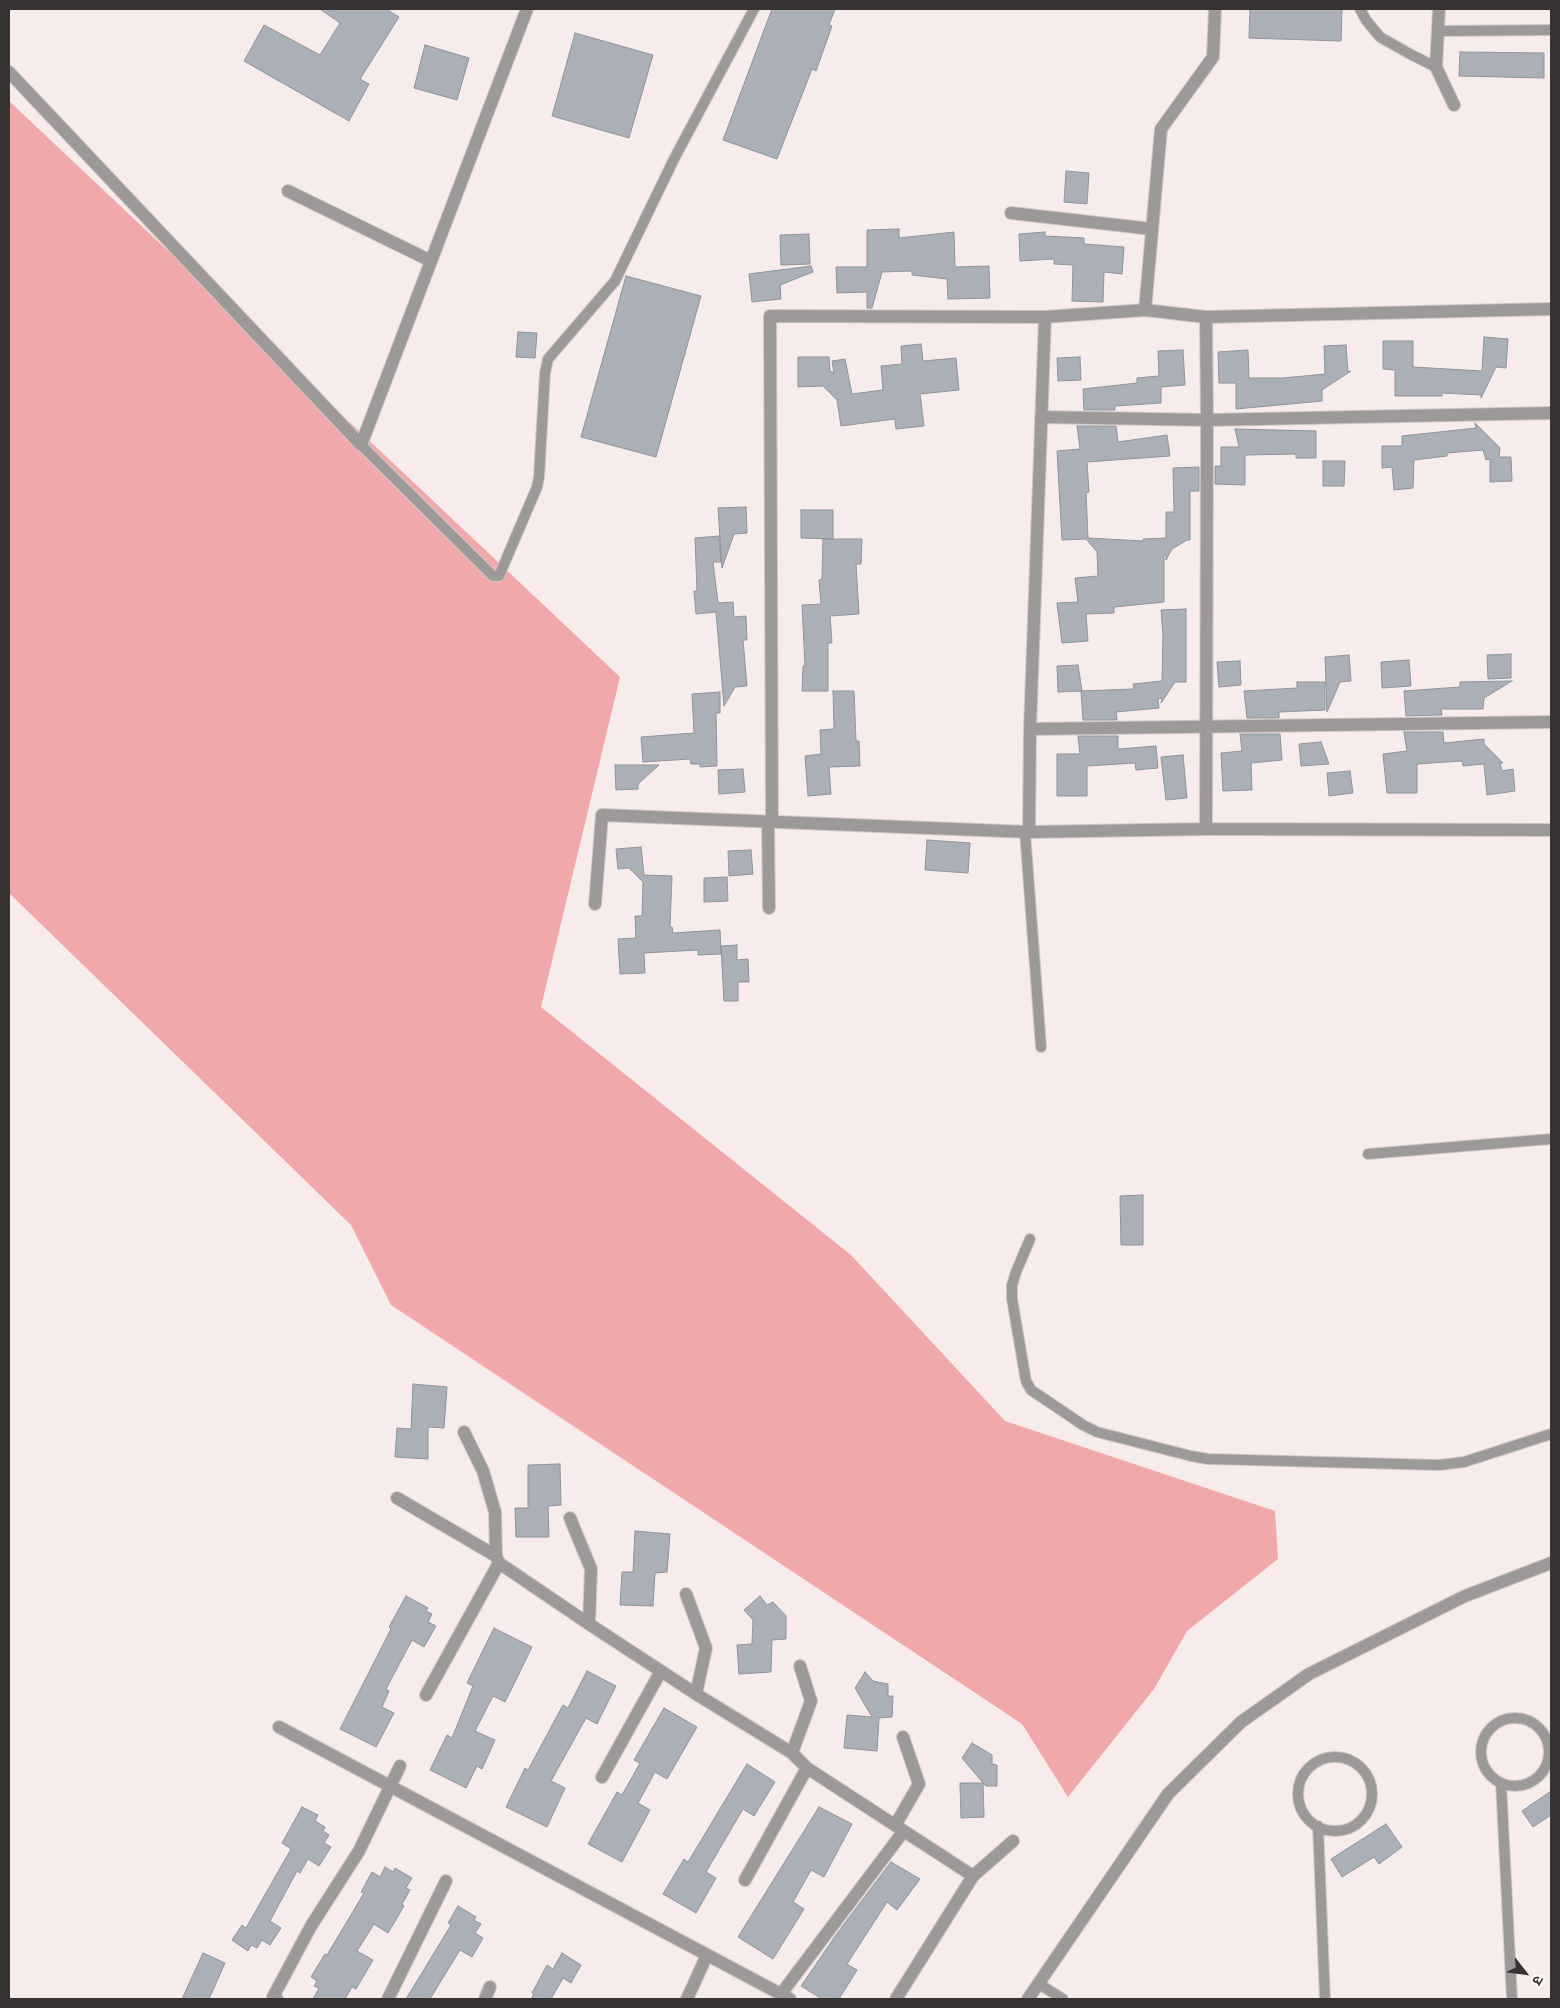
<!DOCTYPE html>
<meta charset="utf-8">
<style>
body{margin:0}
#map{position:relative;width:1560px;height:2008px;overflow:hidden;background:#f7ebeb;font-family:Helvetica,"Noto Sans Devanagari",sans-serif}
canvas{display:block}
.frame{position:absolute;inset:0;border:10px solid #383333;pointer-events:none}
.north{position:absolute;left:1500px;top:1948px;width:50px;height:50px;-webkit-text-stroke:4px #fffafa;paint-order:stroke;rotate:120deg;font-size:14px;font-weight:700;line-height:20px;text-align:center;color:#383333}
.north::after{content:'';display:block;margin:auto;width:18px;height:22px;background:#383333;clip-path:polygon(50% 0,100% 100%,50% 72%,0 100%)}
</style>
<div id="map">
<canvas width="1560" height="2008"></canvas>
<div class="frame"></div>
<div class="north">उ</div>
</div>
<script>
const ctx = document.querySelector('canvas').getContext('2d');
ctx.lineJoin = 'round';
function fillPath(path, color) { ctx.fillStyle = color; ctx.fill(path, 'evenodd'); }
const toPath = rows => new Path2D(rows.map(r => 'M' + r).join(''));
function trace(path, color, width, dash) { ctx.strokeStyle = color; ctx.lineWidth = width; ctx.lineCap = dash ? 'butt' : 'round'; ctx.setLineDash(dash || []); ctx.stroke(path); }
fillPath(toPath([
 [9,101,620,677,541,1007,851,1255,1005,1421,1275,1511,1278,1559,1187,1631,1154,1689,1068,1797,1022,1724,391,1305,351,1225,9,893]
]), '#f1a8aa');
const building = toPath([
 [320,9,386,9,399,17,360,79,369,84,349,121,244,61,264,25,320,55,340,23,320,9],
 [772,9,835,9,829,25,832,26,816,71,812,69,777,159,723,140,772,9],
 [1250,9,1342,9,1341,41,1249,38,1250,9],
 [575,33,653,55,629,138,552,116,575,33],
 [425,45,469,58,457,100,414,88,425,45],
 [1460,52,1544,53,1544,78,1459,76,1460,52],
 [1066,171,1089,173,1087,204,1064,202,1066,171],
 [899,229,899,238,954,232,955,267,989,266,990,298,948,299,947,279,912,275,912,271,882,272,872,308,867,308,867,292,837,293,836,267,867,267,867,230,899,229],
 [1045,232,1045,236,1084,238,1084,244,1124,247,1122,274,1104,272,1103,302,1072,301,1073,265,1054,264,1054,259,1020,261,1019,234,1045,232],
 [809,234,810,264,781,265,780,235,809,234],
 [811,266,813,272,780,285,781,299,752,302,749,274,811,266],
 [626,276,701,296,656,457,581,437,626,276],
 [518,332,537,333,535,358,516,357,518,332],
 [1484,337,1508,339,1506,368,1496,367,1481,398,1481,395,1442,393,1442,396,1395,396,1395,370,1383,369,1383,341,1413,341,1413,367,1482,371,1484,337],
 [921,344,923,361,956,358,959,390,920,394,924,426,896,429,895,419,841,426,837,400,823,386,798,387,798,357,829,357,830,371,834,373,832,361,845,359,852,394,883,390,881,366,902,364,901,346,921,344],
 [1346,345,1348,372,1351,371,1322,390,1322,401,1236,409,1236,383,1219,383,1218,352,1248,350,1249,378,1283,378,1325,374,1324,346,1346,345],
 [1183,350,1185,385,1161,387,1161,403,1115,406,1115,410,1084,410,1083,389,1137,383,1137,378,1159,376,1158,351,1183,350],
 [1080,357,1081,380,1058,381,1057,358,1080,357],
 [1475,423,1500,448,1499,457,1511,457,1512,481,1490,482,1490,459,1486,460,1483,450,1447,453,1447,456,1414,460,1413,488,1394,490,1392,467,1382,468,1382,446,1402,446,1402,436,1476,428,1475,423],
 [1077,426,1116,426,1118,442,1167,435,1170,456,1087,462,1089,492,1086,493,1088,538,1143,541,1143,539,1166,538,1166,512,1174,512,1173,468,1199,467,1199,491,1190,491,1190,540,1187,540,1172,549,1166,560,1166,554,1164,555,1164,602,1114,607,1114,613,1086,614,1088,641,1062,643,1057,603,1078,602,1075,578,1098,576,1097,552,1086,539,1062,540,1057,451,1080,449,1077,426],
 [1235,429,1316,431,1316,458,1296,458,1296,454,1245,455,1245,485,1215,484,1215,466,1221,466,1221,447,1239,447,1235,429],
 [1323,461,1345,461,1344,486,1323,486,1323,461],
 [746,507,747,533,734,534,722,568,718,508,746,507],
 [801,510,833,510,833,539,801,538,801,510],
 [719,536,721,562,713,562,718,603,733,602,734,617,746,616,747,640,743,640,747,686,735,687,724,706,716,612,696,614,694,591,697,591,695,538,719,536],
 [823,539,862,539,861,564,856,564,859,614,830,616,832,643,828,643,828,691,802,691,803,666,805,666,802,605,821,604,819,580,822,579,823,539],
 [1186,609,1186,682,1175,682,1161,703,1162,698,1158,699,1159,708,1116,712,1117,720,1083,720,1081,691,1134,689,1133,684,1162,681,1163,635,1161,610,1186,609],
 [1511,654,1511,678,1488,679,1487,655,1511,654],
 [1349,655,1351,681,1340,682,1327,712,1325,657,1349,655],
 [1409,660,1411,686,1382,688,1381,662,1409,660],
 [1240,661,1241,685,1219,687,1217,662,1240,661],
 [1078,665,1082,691,1058,692,1057,666,1078,665],
 [1512,681,1484,698,1483,709,1441,709,1442,715,1406,716,1404,691,1460,687,1460,682,1512,681],
 [1297,682,1325,682,1325,710,1279,712,1279,718,1247,718,1244,691,1297,688,1297,682],
 [833,691,854,691,856,741,859,741,860,766,829,767,831,794,808,796,805,756,821,754,820,730,834,729,833,691],
 [720,692,720,713,716,713,717,766,700,767,700,764,691,764,690,759,643,762,641,737,694,733,692,694,720,692],
 [1404,732,1443,732,1444,743,1484,739,1484,744,1503,763,1500,763,1502,771,1513,769,1515,791,1487,795,1484,764,1463,766,1462,761,1417,764,1417,793,1387,793,1383,754,1407,751,1404,732],
 [1240,734,1280,734,1282,760,1251,763,1252,790,1223,791,1221,753,1242,751,1240,734],
 [1078,736,1118,736,1118,749,1156,746,1158,768,1136,770,1135,763,1087,766,1087,796,1057,796,1057,754,1080,754,1078,736],
 [1321,742,1329,764,1301,766,1299,744,1321,742],
 [1183,755,1187,798,1166,800,1161,757,1183,755],
 [615,765,659,765,638,784,638,789,616,790,615,765],
 [743,769,745,792,719,794,718,770,743,769],
 [1350,771,1353,793,1329,796,1327,773,1350,771],
 [927,840,970,843,968,873,925,870,927,840],
 [641,847,644,875,672,876,670,927,672,927,673,933,720,930,721,954,698,955,698,950,644,953,645,973,620,974,618,939,636,938,635,916,642,916,643,882,629,868,618,869,616,849,641,847],
 [751,850,753,874,729,876,728,851,751,850],
 [727,877,728,901,704,902,704,878,727,877],
 [737,945,737,960,748,959,749,982,738,982,738,1001,724,1001,721,946,737,945],
 [1143,1195,1143,1245,1121,1245,1120,1196,1143,1195],
 [413,1384,447,1387,444,1428,428,1427,428,1459,395,1457,397,1428,411,1429,413,1384],
 [560,1464,561,1505,548,1506,549,1537,516,1537,515,1508,528,1508,528,1465,560,1464],
 [635,1531,670,1534,667,1572,655,1573,653,1606,620,1605,622,1572,633,1572,635,1531],
 [406,1596,428,1608,426,1611,432,1614,428,1622,436,1626,424,1647,412,1640,386,1689,389,1691,382,1707,394,1713,376,1747,340,1729,391,1629,389,1627,406,1596],
 [760,1596,767,1605,773,1602,786,1616,786,1639,772,1640,771,1672,739,1674,737,1645,752,1644,753,1620,744,1610,760,1596],
 [494,1628,532,1647,505,1702,493,1696,475,1731,495,1740,482,1769,477,1766,466,1788,430,1770,447,1735,452,1738,473,1686,467,1683,494,1628],
 [587,1671,616,1686,597,1724,586,1718,551,1781,565,1788,547,1827,506,1807,525,1768,528,1770,563,1705,568,1708,587,1671],
 [865,1672,873,1681,888,1684,888,1696,893,1696,892,1717,878,1718,879,1718,877,1751,844,1748,847,1715,872,1717,855,1688,865,1672],
 [664,1708,697,1727,667,1779,655,1772,638,1803,650,1810,622,1862,588,1844,617,1792,622,1795,640,1763,634,1760,664,1708],
 [972,1743,992,1755,992,1764,997,1765,997,1786,986,1786,983,1783,984,1817,961,1818,960,1783,983,1783,962,1758,972,1743],
 [747,1764,775,1782,754,1816,743,1809,706,1872,716,1878,696,1913,663,1894,684,1859,688,1862,747,1764],
 [1551,1791,1551,1815,1533,1827,1522,1811,1551,1791],
 [302,1807,318,1815,315,1821,325,1827,323,1831,329,1835,324,1843,331,1847,319,1866,308,1859,300,1873,297,1871,270,1921,281,1928,270,1945,262,1940,257,1948,251,1945,248,1951,232,1940,242,1925,246,1928,291,1849,282,1843,302,1807],
 [819,1807,852,1824,824,1877,811,1870,793,1902,804,1909,773,1959,738,1937,819,1807],
 [1386,1824,1402,1847,1379,1864,1374,1857,1342,1877,1331,1859,1386,1824],
 [891,1862,920,1879,897,1910,887,1902,847,1964,857,1970,839,1999,822,1999,801,1986,838,1932,891,1862],
 [385,1867,393,1872,395,1868,412,1878,406,1888,410,1890,402,1904,404,1906,388,1933,374,1924,357,1951,373,1960,356,1989,352,1987,345,1999,313,1999,319,1988,314,1986,317,1981,311,1977,325,1954,327,1955,364,1893,361,1892,372,1872,380,1877,385,1867],
 [458,1906,476,1917,474,1920,481,1924,475,1933,483,1938,472,1957,460,1950,430,1999,406,1999,451,1925,448,1923,458,1906],
 [203,1953,225,1963,209,1999,182,1999,203,1953],
 [562,1953,581,1965,571,1983,563,1978,551,1999,531,1999,534,1994,532,1993,547,1965,553,1969,562,1953]
]);
fillPath(building, '#abb0b8');
trace(building, '#8e939b', 1);
const service = toPath([
 [1360,9,1366,20,1380,37,1410,54,1436,67],
 [1438,31,1551,30],
 [361,445,493,576,499,576,537,487,539,477,545,373,548,359,615,281,674,159,754,9],
 [1025,832,1041,1047],
 [1368,1154,1551,1139],
 [1030,1239,1016,1272,1012,1285,1012,1299,1026,1381,1031,1390,1040,1396,1083,1425,1097,1432,1191,1456,1208,1459,1439,1465,1464,1462,1551,1434],
 '1481 1752a34 34 0 1 1 68 0a34 34 0 1 1-68 0Z',
 '1298 1794a37 37 0 1 1 74 0a37 37 0 1 1-74 0Z',
 [1501,1783,1512,1999],
 [1318,1826,1325,1999],
 [1039,1984,1063,1999]
]);
const minor = toPath([
 [1439,9,1436,67,1454,105],
 [9,72,361,445,527,9],
 [288,191,431,261],
 [1011,213,1152,229],
 [1145,310,1161,129,1213,57,1215,9],
 [1041,417,1207,420,1551,413],
 [1030,729,1551,722],
 [768,821,769,908],
 [772,821,770,316,1045,317,1145,310,1206,317,1551,309],
 [1206,829,1207,420,1206,317],
 [1029,832,1030,729,1045,317],
 [595,904,602,815,1029,832,1206,829,1551,830],
 [464,1432,483,1471,495,1512,496,1556],
 [397,1498,496,1556,499,1563,589,1624,696,1694,792,1753,807,1768,973,1876],
 [570,1518,591,1569,589,1624],
 [686,1594,706,1648,696,1694],
 [426,1695,499,1563],
 [279,1727,790,1999],
 [792,1753,811,1701,800,1666],
 [602,1777,661,1671],
 [896,1824,919,1784,903,1737],
 [745,1880,807,1768],
 [781,1994,903,1832],
 [277,1999,273,1997,311,1926,359,1851,400,1766],
 [388,1999,446,1881],
 [485,1999,490,1987],
 [687,1999,707,1955],
 [896,1999,973,1876,1013,1841]
]);
const tertiary = toPath([
 [1028,1999,1168,1794,1241,1722,1309,1674,1465,1596,1551,1563]
]);
trace(service, '#d1c6c6', 12);
trace(minor, '#d1c6c6', 14);
trace(tertiary, '#d1c6c6', 14);
trace(service, '#9e9999', 10);
trace(minor, '#9e9999', 12);
trace(tertiary, '#9e9999', 12);
</script>
